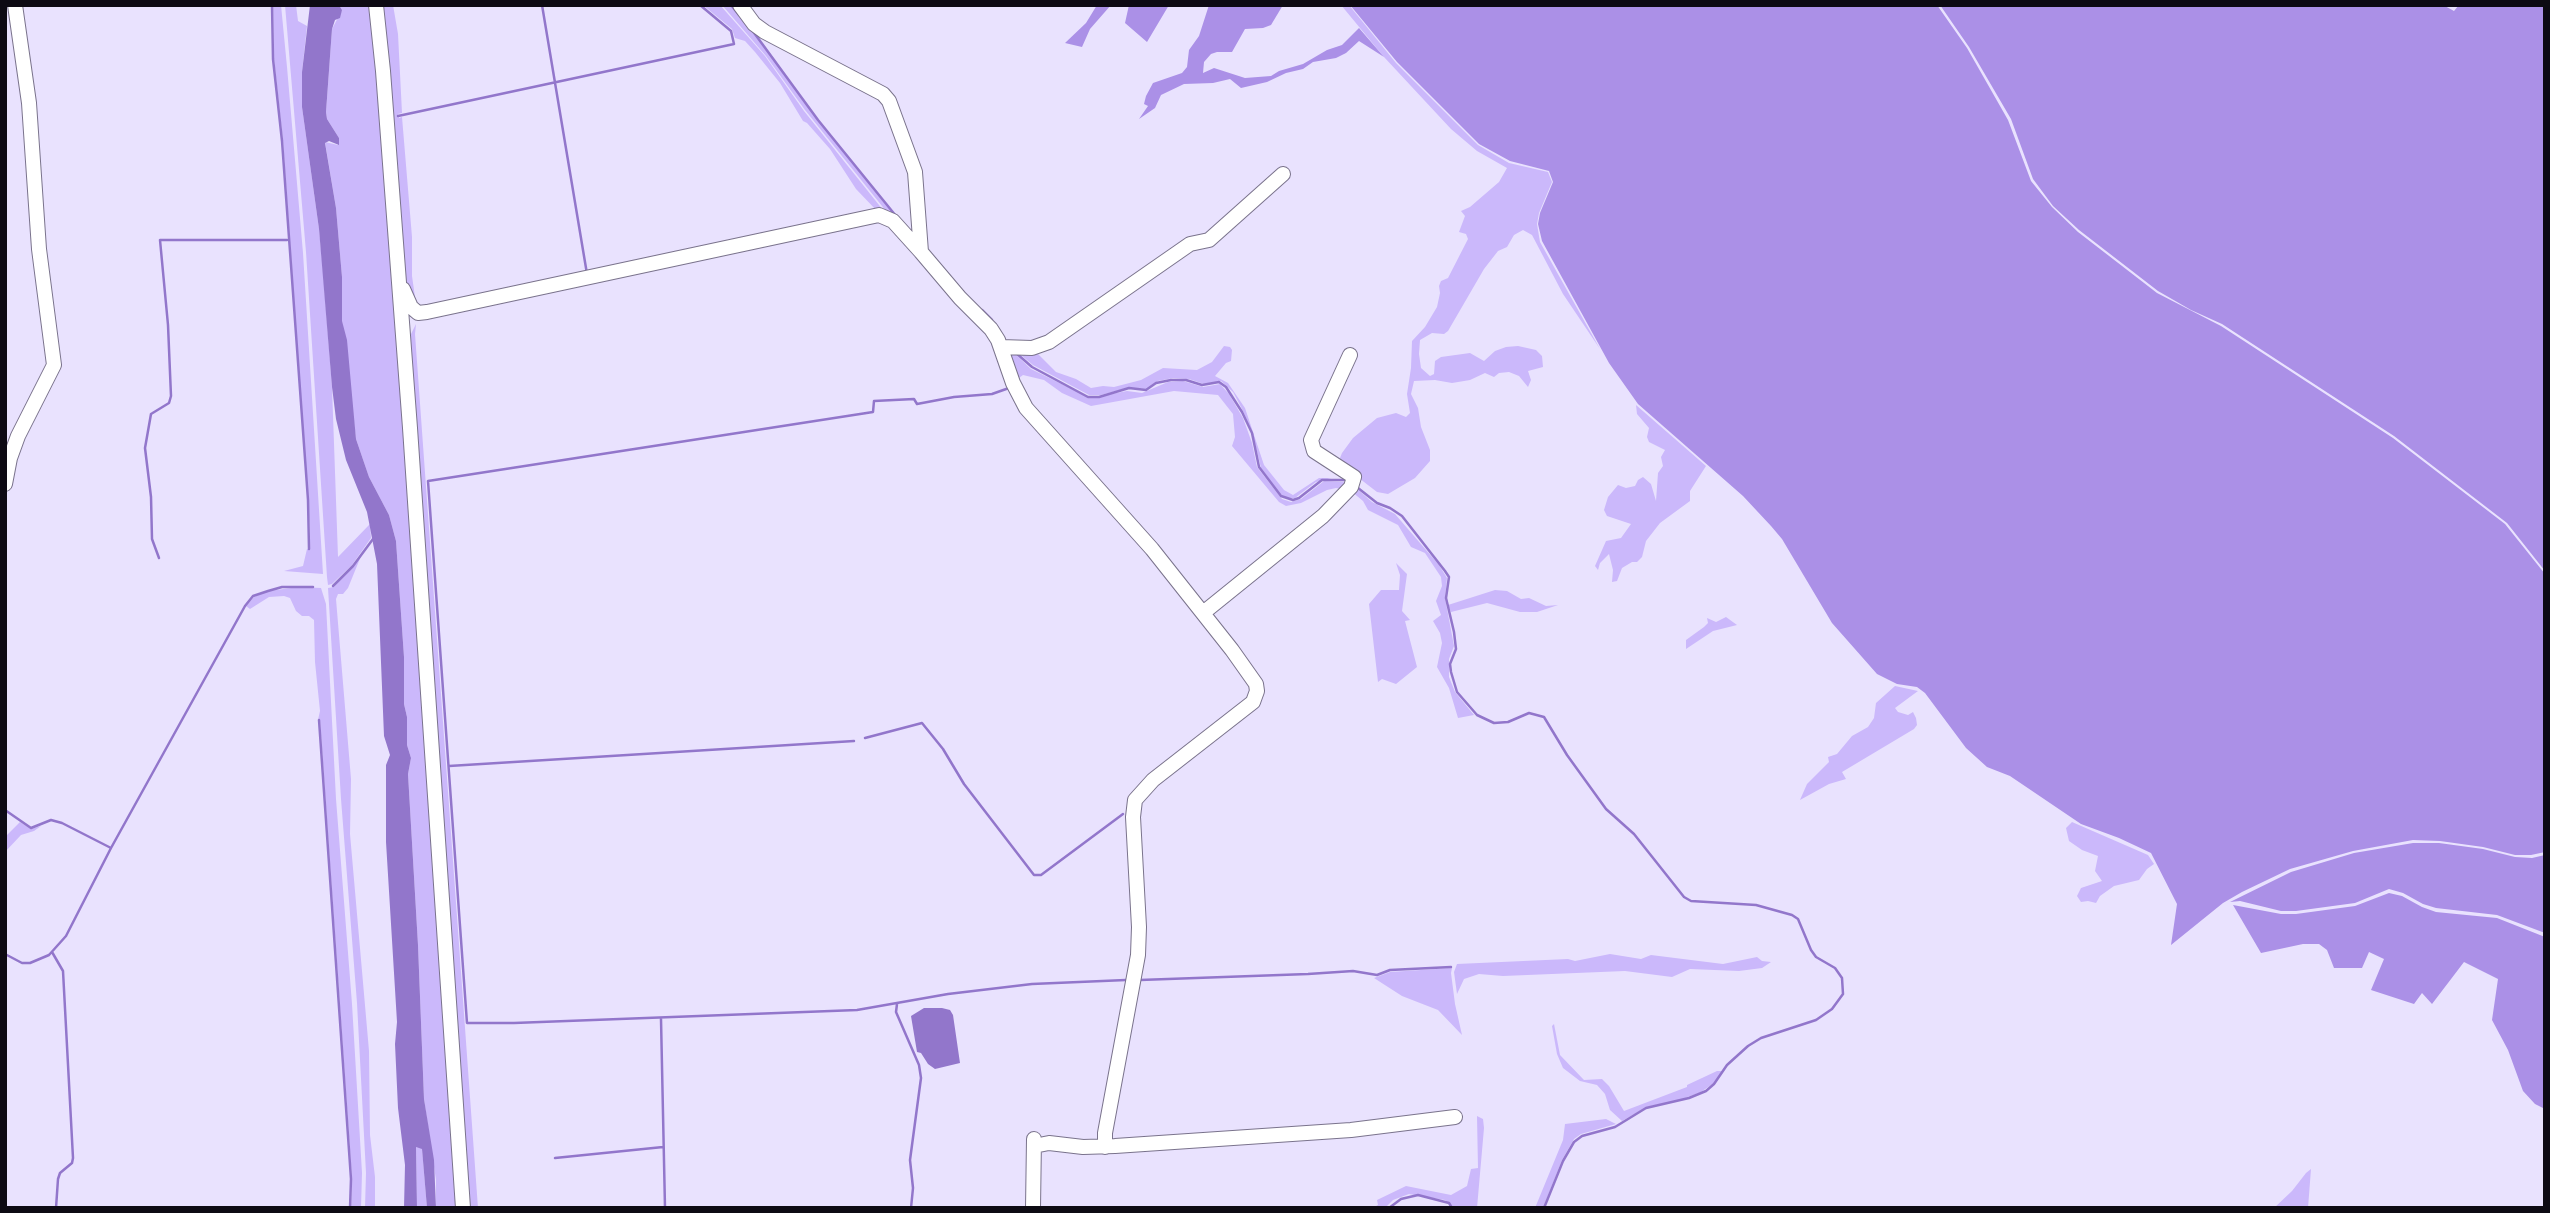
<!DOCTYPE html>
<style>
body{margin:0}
#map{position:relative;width:2550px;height:1213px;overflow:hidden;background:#e9e2fe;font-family:"Fira Sans Condensed",sans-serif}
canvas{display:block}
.frame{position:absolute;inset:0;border:7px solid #0d0a13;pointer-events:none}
</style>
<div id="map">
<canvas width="2550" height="1213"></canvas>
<div class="frame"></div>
</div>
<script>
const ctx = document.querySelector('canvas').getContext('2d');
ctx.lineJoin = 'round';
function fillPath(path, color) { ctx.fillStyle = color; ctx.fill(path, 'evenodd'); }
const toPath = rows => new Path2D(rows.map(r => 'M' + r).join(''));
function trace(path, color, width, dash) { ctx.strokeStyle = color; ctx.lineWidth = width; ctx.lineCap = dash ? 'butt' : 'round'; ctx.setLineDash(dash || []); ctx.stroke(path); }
fillPath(toPath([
 [273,5,281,5,287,67,303,253,323,574,284,571,303,566,307,549,310,549,310,531,283,141,274,59],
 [285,5,296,5,298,21,307,26,302,72,302,107,319,229,323,271,332,387,338,557,370,524,371,538,352,565,332,584,328,585,327,577,306,252],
 [339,5,373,5,460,1208,436,1208,436,1180,424,1099,418,945,408,774,411,758,407,745,407,717,404,704,404,657,396,541,389,515,369,477,356,439,342,322,342,277,336,208,325,142,338,145,339,138,327,119,326,112,332,29,342,10],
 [379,5,393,5,398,34,402,113,398,114,399,118,402,117,412,237,412,276,416,304,400,273],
 [703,5,720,5,765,56,804,111,883,210,878,212,856,189,830,149,807,123,803,121,780,83,755,52,745,41,735,38,732,29],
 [722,5,730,5,770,53,818,120,913,238,894,221,805,110,766,56],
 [1341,5,1349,5,1396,63,1478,145,1509,163,1548,172,1552,182,1539,213,1537,224,1540,242,1600,349,1563,294,1532,235,1523,230,1514,235,1507,247,1498,251,1484,269,1448,331,1444,334,1432,333,1420,340,1419,354,1421,368,1430,376,1434,374,1435,361,1441,357,1470,353,1484,361,1495,351,1506,347,1518,346,1536,350,1542,356,1543,367,1528,371,1531,380,1528,387,1519,376,1509,372,1499,373,1494,377,1485,373,1470,380,1452,383,1435,380,1414,381,1411,394,1418,408,1421,427,1430,450,1430,461,1415,478,1388,494,1377,492,1342,465,1340,458,1342,453,1353,438,1377,418,1396,413,1406,417,1410,413,1407,394,1411,368,1412,341,1425,327,1437,307,1440,293,1439,286,1441,281,1448,278,1468,239,1466,234,1459,232,1465,216,1461,211,1470,207,1499,182,1507,168,1477,151,1451,129,1384,57],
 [416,324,415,334,478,1208,466,1208,410,336],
 [1224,346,1230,347,1232,350,1231,361,1226,363,1215,376,1228,383,1245,408,1264,465,1284,490,1293,495,1319,478,1331,478,1316,482,1295,498,1287,498,1280,494,1261,468,1252,431,1241,407,1233,392,1221,381,1204,384,1189,379,1173,378,1158,381,1147,389,1127,388,1101,395,1089,395,1033,365,1016,351,1038,354,1056,372,1076,379,1091,388,1103,386,1114,387,1141,380,1163,368,1197,370,1212,362],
 [1012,351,1031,369,1090,398,1127,391,1142,393,1168,382,1183,381,1203,387,1220,384,1229,394,1243,418,1252,443,1257,467,1282,499,1291,502,1301,499,1324,481,1346,482,1346,490,1336,488,1327,490,1301,503,1286,506,1279,502,1232,446,1235,437,1233,414,1218,395,1174,391,1091,406,1062,393,1044,380,1023,375,1015,381,1006,353],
 [1636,405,1706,466,1690,491,1690,501,1660,523,1646,541,1642,557,1637,562,1632,562,1622,568,1617,581,1612,582,1613,570,1609,554,1600,563,1598,570,1595,566,1606,541,1621,538,1631,524,1607,516,1604,510,1608,497,1618,485,1626,488,1635,486,1638,480,1643,477,1651,484,1656,501,1658,473,1663,466,1661,457,1665,450,1649,442,1647,437,1649,428,1637,414],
 [1355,487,1372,502,1395,514,1439,565,1447,578,1445,598,1454,646,1449,659,1449,677,1455,692,1474,715,1458,718,1449,688,1437,667,1442,643,1440,633,1433,621,1441,615,1436,601,1442,586,1441,577,1425,553,1411,547,1398,525,1368,510,1363,501,1351,491],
 [361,556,348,588,343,594,338,594,336,599,351,779,350,834,369,1051,370,1135,375,1177,375,1208,365,1208,366,1173,357,1003,341,799,328,588,334,587],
 [1396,563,1407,574,1402,611,1410,620,1405,621,1417,667,1396,684,1382,679,1378,682,1369,604,1381,590,1399,590,1400,575],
 [299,587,321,588,326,604,336,799,352,1004,362,1173,361,1208,351,1208,352,1179,320,721,318,720,320,711,315,662,314,620,309,616,302,616,296,611,290,598,284,596,269,597,250,609,246,606,254,597,268,591],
 [1495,590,1507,591,1521,599,1529,598,1546,606,1558,605,1537,612,1520,612,1487,603,1451,612,1448,605],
 [1726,617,1737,625,1713,631,1686,649,1686,640,1704,627,1708,623,1707,618,1716,622],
 [1895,686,1918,691,1895,708,1898,712,1908,715,1913,712,1916,718,1917,725,1914,729,1842,772,1846,779,1829,784,1800,800,1807,784,1829,762,1828,757,1837,754,1852,736,1868,727,1874,718,1876,703],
 [20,822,31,829,41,826,34,831,21,835,5,852,5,837],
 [2072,822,2148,855,2154,864,2147,869,2139,880,2114,886,2100,896,2096,903,2088,901,2081,902,2077,896,2081,888,2102,881,2095,871,2098,856,2082,850,2069,841,2066,828],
 [1610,954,1641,959,1651,955,1723,964,1757,957,1762,961,1771,962,1762,968,1739,971,1690,969,1672,977,1625,971,1503,976,1479,974,1464,979,1457,994,1454,972,1457,964,1568,959,1575,961],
 [1452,968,1451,973,1455,1004,1462,1035,1438,1010,1402,996,1374,978,1390,972],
 [1554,1024,1560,1055,1584,1080,1602,1079,1609,1086,1624,1111,1687,1087,1687,1085,1717,1071,1722,1071,1714,1083,1701,1092,1683,1099,1647,1107,1622,1121,1610,1110,1605,1094,1597,1085,1580,1081,1563,1068,1557,1054,1552,1026],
 [1477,1116,1483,1119,1484,1128,1477,1208,1454,1208,1445,1200,1409,1194,1393,1200,1385,1208,1372,1208,1378,1205,1377,1200,1406,1186,1451,1195,1467,1186,1471,1169,1478,1168],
 [1606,1119,1616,1124,1581,1134,1574,1139,1562,1160,1543,1208,1535,1208,1563,1140,1565,1124],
 [416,1147,422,1148,427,1208,417,1208],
 [2311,1169,2308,1208,2274,1208,2292,1191,2306,1173]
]), '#cbb8fb');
fillPath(toPath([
 [1097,5,1111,5,1090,29,1082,47,1065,43,1086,23],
 [1129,5,1169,5,1147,42,1125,23],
 [1209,5,1283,5,1271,25,1263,28,1245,29,1232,52,1217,52,1211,54,1204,62,1203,73,1214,68,1245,78,1271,76,1279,71,1303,64,1327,50,1342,45,1359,28,1384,57,1359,41,1346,53,1336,58,1313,62,1303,69,1286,73,1267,82,1241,88,1230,79,1213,83,1184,84,1161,95,1155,108,1139,119,1148,106,1144,104,1146,96,1153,83,1182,73,1187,67,1189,50,1199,36],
 [1350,5,1937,5,1967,48,2008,120,2031,181,2052,207,2078,232,2157,293,2221,326,2393,438,2505,524,2545,574,2545,852,2531,855,2515,855,2483,847,2440,841,2413,840,2353,851,2290,869,2242,892,2223,903,2171,945,2177,904,2151,853,2119,838,2081,824,2010,776,1987,767,1966,748,1925,693,1917,687,1897,684,1877,674,1832,623,1782,539,1771,526,1743,496,1638,404,1609,363,1542,241,1538,224,1540,213,1553,182,1549,171,1510,161,1479,144,1397,62],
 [1940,5,2443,5,2454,11,2459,5,2545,5,2545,571,2507,523,2394,436,2222,324,2191,310,2158,291,2079,230,2053,206,2033,179,2011,119,1969,47],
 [2413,843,2439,843,2483,849,2515,857,2532,858,2545,855,2545,933,2497,915,2436,908,2423,904,2403,893,2389,889,2355,903,2296,911,2281,911,2240,901,2230,902,2291,872,2354,853],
 [2389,893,2402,896,2422,907,2436,912,2497,918,2545,937,2545,1109,2535,1104,2523,1091,2508,1050,2492,1020,2498,979,2464,962,2432,1004,2422,993,2414,1004,2371,990,2384,959,2369,952,2362,968,2334,968,2327,950,2319,944,2303,944,2261,953,2233,905,2281,914,2296,914,2355,906]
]), '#ab90e7');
fillPath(toPath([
 [310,5,339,5,342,10,340,18,335,20,332,29,326,112,327,119,339,138,339,145,329,141,325,143,336,208,342,277,342,321,347,340,356,439,369,477,389,515,396,541,404,657,404,704,407,717,407,745,411,758,408,774,418,945,424,1099,434,1160,436,1208,427,1208,422,1149,416,1147,417,1208,404,1208,405,1165,398,1108,395,1044,397,1022,386,842,386,765,390,755,384,736,377,564,367,512,346,460,336,419,332,387,319,229,302,107,302,72],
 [924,1008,942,1008,950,1010,953,1015,960,1063,935,1069,928,1064,921,1053,917,1052,911,1016]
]), '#9276cb');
trace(toPath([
 [272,5,273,59,282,141,308,500,309,549],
 [542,5,587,274],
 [731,5,739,15],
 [752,30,818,120,896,216],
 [398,116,734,44,731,31,700,5],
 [982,310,992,320],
 [1016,353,1032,367,1088,397,1099,397,1129,388,1146,390,1156,383,1171,380,1186,380,1202,385,1219,382,1226,387,1242,412,1252,433,1259,467,1281,496,1293,500,1299,498,1322,480,1346,480],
 [1009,388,992,394,954,397,917,404,914,399,874,401,873,412,428,481,467,1023,514,1023,857,1010,948,994,1032,984,1126,980],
 [1358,488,1377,503,1390,508,1402,516,1445,571,1449,577,1446,598,1454,632,1456,649,1450,664,1451,672,1457,692,1477,715,1494,723,1508,722,1529,713,1544,717,1567,755,1606,809,1634,834,1684,897,1691,901,1756,905,1792,915,1798,919,1811,950,1816,957,1835,968,1842,978,1843,994,1832,1009,1816,1020,1761,1038,1748,1046,1727,1065,1714,1084,1706,1091,1689,1098,1646,1108,1615,1127,1582,1136,1574,1142,1563,1161,1544,1208],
 [159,558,152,539,151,497,145,448,151,414,169,403,171,396,168,325,160,240,287,240],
 [333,586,353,566,373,539],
 [319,720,351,1179,350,1208],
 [865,738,922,723,943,749,964,784,1034,875,1041,875,1123,814],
 [449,766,854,741],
 [5,810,31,828,51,820,62,823,111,848],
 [52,952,63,971,73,1158,72,1163,60,1173,58,1179,56,1208],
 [5,954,22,963,30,963,49,955,66,936,111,848,245,606,253,596,268,591,282,587,313,587],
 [1140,980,1308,974,1353,971,1377,975,1390,970,1451,967],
 [897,1004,896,1012,919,1065,921,1078,910,1160,913,1188,911,1208],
 [661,1019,665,1208],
 [555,1158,663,1147],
 [1389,1208,1401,1199,1418,1195,1449,1203,1452,1208]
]), '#9276cb', 2.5);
const minor = toPath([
 [376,5,383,71,410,428,463,1208],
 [740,5,754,24,765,32,883,94,889,101,915,172,921,252,960,298,991,329,998,340,1013,383,1026,408,1152,549,1232,650,1256,684,1257,691,1253,702,1153,780,1135,800,1133,817,1139,927,1138,955,1105,1133,1105,1147],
 [403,289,411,307,418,313,427,312,879,215,893,221,921,252],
 [1001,347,1032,348,1049,342,1190,244,1209,240,1283,174],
 [5,484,10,458,18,436,54,365,39,249,29,103,15,5],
 [1203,613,1323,516,1351,487,1354,477,1314,451,1311,440,1350,355],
 [1034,1146,1049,1143,1083,1147,1115,1146,1351,1130,1455,1117],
 [1033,1208,1034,1139]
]);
trace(minor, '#7a738c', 16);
trace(minor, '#fff', 14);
</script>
